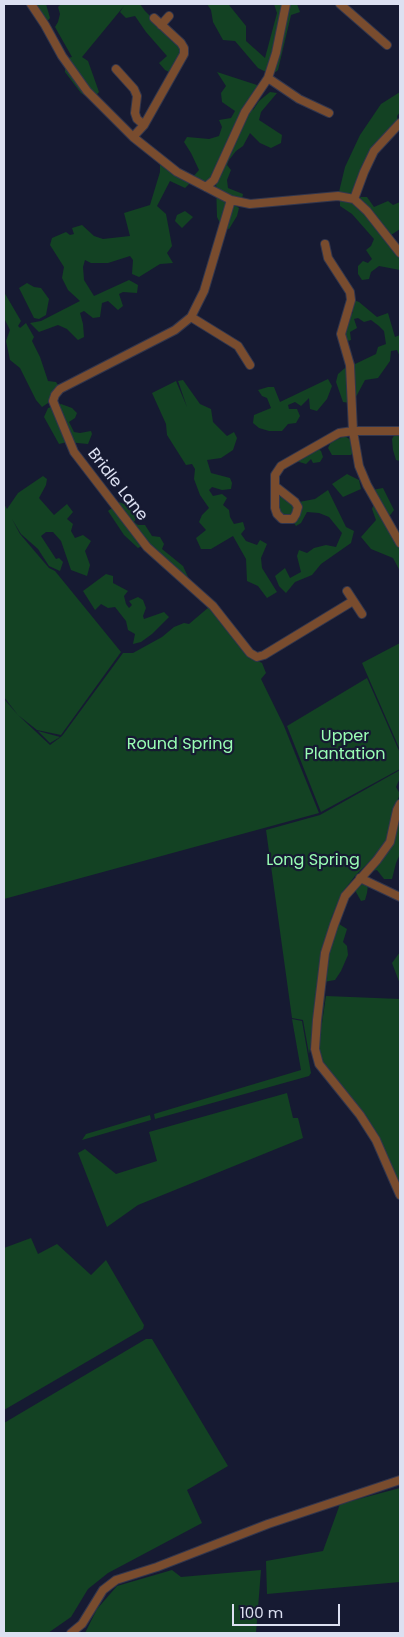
<!DOCTYPE html>
<style>
body{margin:0}
#map{position:relative;width:404px;height:1637px;overflow:hidden;background:#161a32;font-family:Poppins,sans-serif}
canvas{display:block}
.frame{position:absolute;inset:0;border:5px solid #dce0f1;pointer-events:none}
.scale{position:absolute;left:232px;top:1604px;width:108px;height:22px;box-sizing:border-box;border:2px solid #dce0f1;border-top:0;padding-left:6px;font-size:15px;line-height:18px;white-space:nowrap;color:#dce0f1;-webkit-text-stroke:4px #161a32;paint-order:stroke}
</style>
<div id="map">
<canvas width="404" height="1637"></canvas>
<div class="frame"></div>
<div class="scale">100 m</div>
</div>
<script>
const ctx = document.querySelector('canvas').getContext('2d');
ctx.lineJoin = 'round';
function fillPath(path, color) { ctx.fillStyle = color; ctx.fill(path, 'evenodd'); }
const toPath = rows => new Path2D(rows.map(r => 'M' + r).join(''));
function trace(path, color, width, dash) { ctx.strokeStyle = color; ctx.lineWidth = width; ctx.lineCap = dash ? 'butt' : 'round'; ctx.setLineDash(dash || []); ctx.stroke(path); }
function write(font, color, halo, rows, align = 'center') {
  ctx.font = font + ' Poppins,sans-serif'; ctx.lineWidth = 4.5; ctx.setLineDash([]); ctx.textBaseline = 'middle'; ctx.strokeStyle = halo; ctx.fillStyle = color; for (const [text, x, y, turn = 0] of rows) {
    ctx.save(); ctx.translate(x, y); ctx.rotate((+turn || 0) * Math.PI / 180); ctx.textAlign = isNaN(turn) ? turn : align; if (halo) ctx.strokeText(text, 0, 0); ctx.fillText(text, 0, 0); ctx.restore();
  }
}
fillPath(toPath([
 [26,4,46,4,50,18,46,23],
 [61,4,140,4,145,11,181,47,181,56,171,73,165,70,159,63,167,56,146,32,135,16,126,18,120,12,124,6,82,57,88,61,99,92,92,100,81,93,65,72,65,63,68,58,72,57,55,27,58,22,60,14,58,7],
 [207,4,229,5,246,26,246,41,265,58,277,13,274,4,297,4,300,12,291,15,278,70,272,75,258,68,235,41,223,40,213,22,211,10],
 [217,72,260,86,248,104,253,110,259,101,270,92,277,93,261,112,259,120,282,135,281,143,271,148,260,143,250,133,243,146,236,151,229,160,227,165,231,170,227,180,228,188,243,194,242,199,228,201,239,208,237,216,229,229,222,227,217,217,216,182,211,179,203,183,192,178,199,170,191,153,184,142,187,137,209,139,219,136,222,127,219,120,231,118,235,111,222,102,221,93,226,86],
 [400,92,400,112,397,116,398,122,363,168,351,195,339,192,345,167,360,135,381,104],
 [168,161,190,183,185,188,170,181,157,206,166,214,172,246,167,253,173,263,160,264,139,277,132,274,133,260,130,256,108,263,91,263,85,260,83,267,84,280,94,296,129,280,138,285,137,293,123,292,119,294,123,306,118,310,108,301,102,303,100,317,93,318,84,311,80,313,83,324,84,337,78,340,67,329,58,325,39,332,30,323,41,321,80,301,68,290,62,278,64,267,50,245,52,238,66,232,70,235,74,234,72,228,82,225,94,236,103,239,130,236,124,213,150,205,160,172,160,163],
 [360,197,367,197,374,207,388,201,393,205,400,202,400,229,391,235,400,255,400,270,379,266,371,272,369,279,362,280,358,274,358,266,363,261,368,263,372,259,366,250,371,246,374,239,352,214,340,206,340,199,347,200,362,209,363,205],
 [185,211,193,217,182,228,175,221,177,215],
 [27,283,34,287,41,288,49,299,46,315,39,319,34,318,19,288],
 [4,292,21,321,18,326,20,328,26,323,34,337,32,341,40,357,48,381,56,382,58,385,51,401,42,407,36,400,20,368,10,360,6,341,10,330,4,318],
 [354,300,359,302,377,317,388,313,395,337,400,335,400,357,397,350,391,351,390,361,378,378,365,380,357,395,350,403,343,402,336,382,338,374,345,368,352,370,353,365,376,354,378,347,386,344,384,331,379,326,371,320,364,322,358,318,354,319,357,328,350,332,351,340,345,342,343,334,349,314,353,313,352,306],
 [328,379,332,386,327,399,317,411,310,409,309,398,301,406,295,402,288,405,289,409,297,409,300,416,296,423,288,424,282,431,269,431,259,428,253,423,254,415,271,408,267,398,262,396,258,390,268,387,274,387,280,402],
 [183,380,200,404,211,409,213,422,227,436,234,432,237,438,233,450,221,458,207,460,211,473,230,478,232,483,231,489,222,490,212,487,209,490,213,496,222,494,227,498,223,505,229,510,230,517,234,524,243,522,245,529,241,534,246,541,257,545,260,540,267,544,261,558,262,568,277,592,267,598,258,586,247,581,246,559,233,536,211,549,201,549,196,538,206,530,199,522,202,515,209,508,200,495,194,479,195,469,192,464,186,465,167,435,166,424,152,393,176,381,187,407,178,381],
 [61,404,72,408,77,413,75,418,69,422,74,432,80,433,91,431,92,434,88,444,67,442,59,444,44,417,48,408],
 [396,432,400,432,400,461,396,460,393,450,392,439],
 [345,436,352,441,354,451,351,455,332,455,328,448,331,442],
 [316,447,321,451,323,457,320,462,313,463,311,459,306,464,296,461],
 [347,474,359,480,361,489,343,497,332,484],
 [43,476,47,479,46,485,39,498,54,515,67,504,73,512,67,519,73,524,71,531,75,538,83,535,91,541,85,551,90,565,87,576,71,570,61,541,53,532,46,532,41,536,56,559,59,558,63,562,60,571,49,566,38,549,21,534,12,519,20,534,49,568,55,571,121,652,61,735,37,730,18,715,4,697,4,504,7,509,18,493],
 [383,488,394,510,388,518,400,539,400,571,393,558,371,549,361,537,376,520,372,509,376,498,372,490],
 [328,490,346,527,354,531,351,543,321,564,312,575,295,582,286,593,279,586,275,576,285,568,290,578,301,572,297,556,299,550,307,553,314,548,326,545,336,547,342,533,329,517,319,513,307,512,301,523,296,526,292,520,299,502,315,499],
 [281,496,293,503,295,510,289,517,282,515,279,510,279,499],
 [119,502,129,506,137,517,134,522,138,525,145,525,152,536,160,537,164,544,162,549,183,566,188,577,176,576,148,543,138,548,124,535,108,511],
 [106,574,113,576,113,583,128,591,124,596,126,604,129,608,132,605,129,601,138,597,143,600,146,608,143,616,144,619,164,612,169,617,152,634,141,642,133,644,135,634,128,630,126,621,115,607,108,608,101,604,95,610,83,591],
 [209,607,256,660,262,663,266,673,261,679,284,726,319,813,4,899,4,699,18,715,50,745,62,736,123,653,133,653,162,637,174,627,184,623,189,624],
 [400,643,400,750,362,663],
 [367,678,400,753,400,769,321,812,287,726],
 [38,731,60,737,50,743],
 [400,770,400,778,396,787,400,794,394,809,400,806,400,854,396,863,392,879,384,879,377,870,368,872,364,878,368,885,367,893,365,900,361,901,356,892,354,880,369,867,383,846,383,845,379,852,355,876,342,893,331,919,347,929,343,942,347,946,348,955,341,971,335,980,318,983,317,991,325,996,321,1030,326,996,400,999,400,1192,356,1112,322,1063,318,1049,320,1038,312,1037,309,1054,303,1020,292,1018,266,830,320,815],
 [400,952,400,984,392,963],
 [292,1019,302,1021,311,1073,309,1076,155,1119,154,1114,301,1070],
 [287,1093,293,1118,298,1118,303,1138,138,1205,107,1227,78,1153,85,1149,116,1174,157,1161,149,1132],
 [150,1115,151,1120,82,1140,86,1134],
 [31,1238,38,1254,57,1244,91,1275,106,1260,144,1325,143,1329,4,1410,4,1248],
 [146,1339,152,1339,228,1466,187,1490,202,1523,108,1573,88,1589,71,1617,48,1633,4,1633,4,1423],
 [400,1488,400,1582,267,1594,266,1561,323,1551,340,1504],
 [172,1570,181,1577,261,1570,256,1633,85,1633,97,1609,117,1586]
]), '#134223');
const minor = toPath([
 [31,4,45,25,62,56,87,91,133,137,177,172,231,200,250,204,338,196,354,199,367,211,400,253],
 [340,4,387,45],
 [161,25,169,16],
 [116,69,134,89,137,96,135,113,137,119,144,125],
 [268,78,299,99,329,113],
 [133,137,144,125,184,54,184,48,181,43,154,18],
 [206,187,214,180,245,112,268,78,276,53,286,4],
 [354,199,364,172,374,151,400,123],
 [231,200,204,291,191,317,175,330,60,389,55,395,53,401,74,452,147,547,213,606,250,653,257,657,264,655,353,601],
 [325,244,328,258,350,292,351,300,341,334,350,365,353,431,359,466,367,485,400,543],
 [191,317,238,346,250,365],
 [276,487,295,502,298,507,296,514,293,519,282,519,277,514,275,508,275,475,281,466,339,433,353,431,400,431],
 [347,591,362,614],
 [400,804,397,810,390,842,377,860,345,896,334,925,325,953,317,1020,315,1049,319,1064,360,1115,376,1140,400,1195],
 [360,878,400,897],
 [71,1633,82,1624,103,1590,116,1580,157,1567,268,1524,400,1480]
]);
trace(minor, '#32364d', 10);
trace(minor, '#794c2e', 8);
write('16px', '#dce0f1', '#161a32', [
 ["Bridle Lane",117,485,52]
]);
write('16px', '#99fdb4', '#161a32', [
 ["Upper",345,737],
 ["Plantation",345,755],
 ["Round Spring",180,745],
 ["Long Spring",313,861]
]);
</script>
